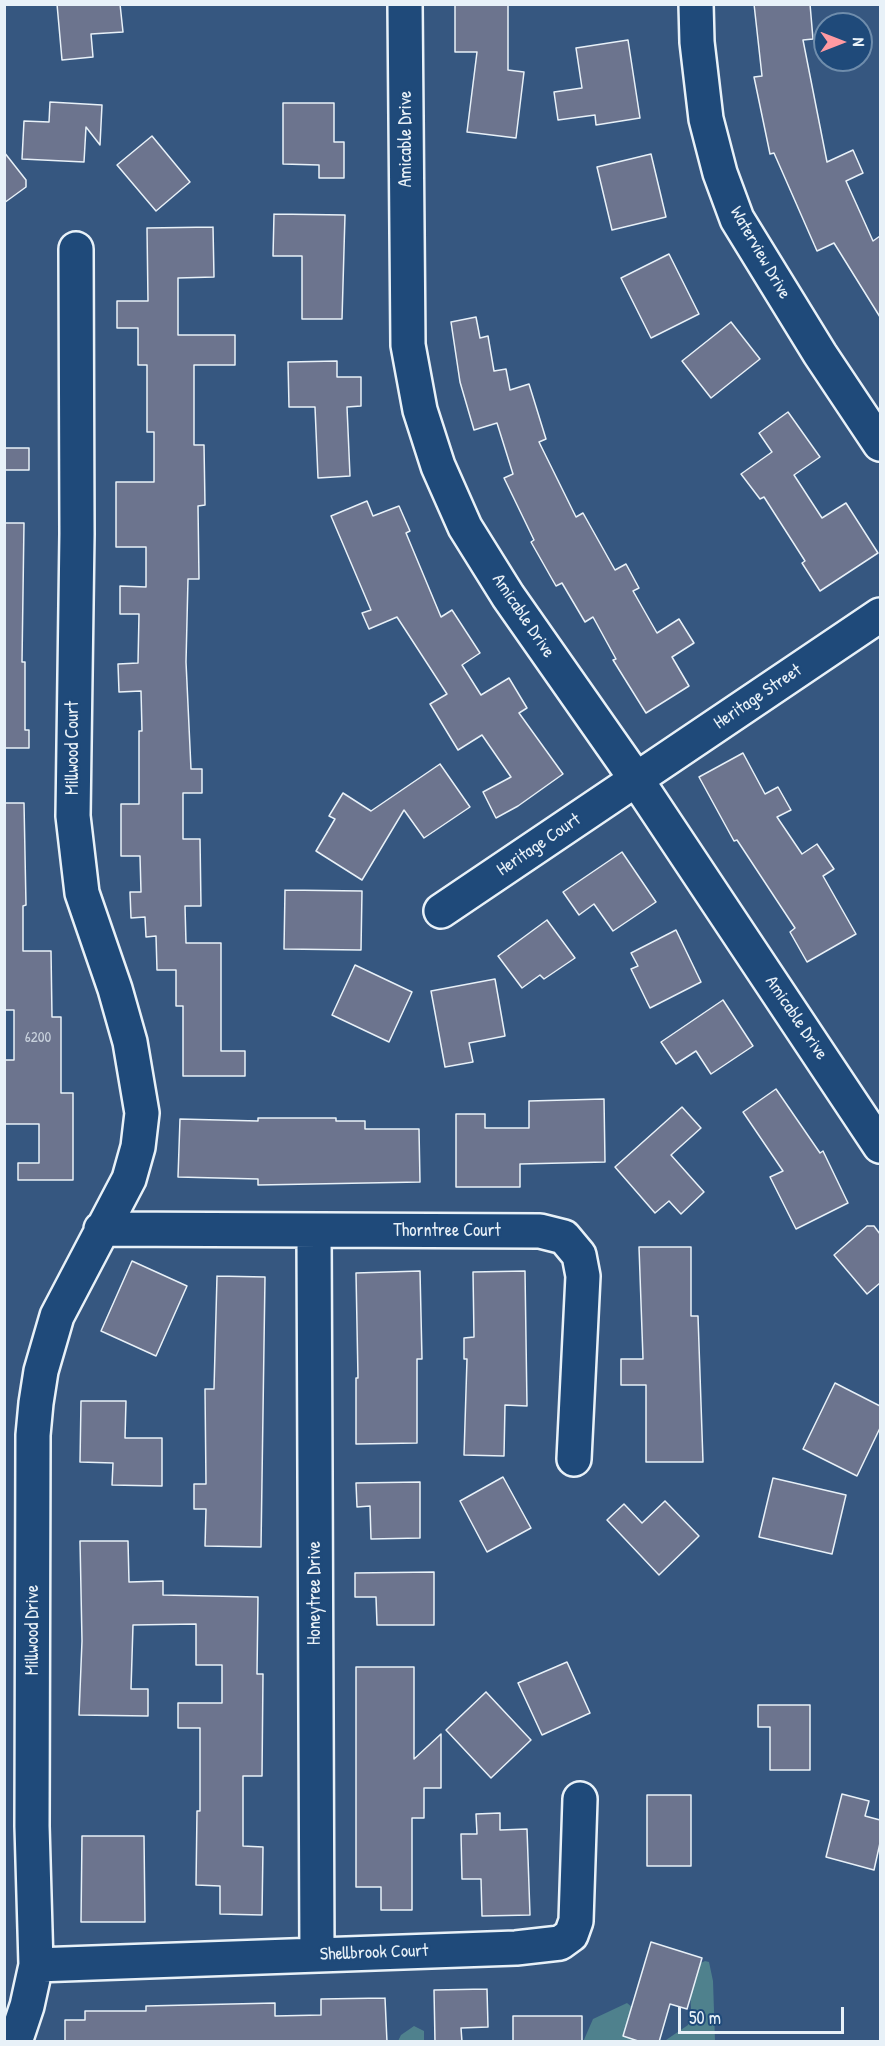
<!DOCTYPE html>
<style>
body{margin:0}
#map{position:relative;width:885px;height:2046px;overflow:hidden;background:#365780;font-family:"Patrick Hand",sans-serif}
canvas{display:block}
.frame{position:absolute;inset:0;border:6px solid #e8f1f8;pointer-events:none}
.north{position:absolute;left:813px;top:12px;width:60px;height:60px;box-sizing:border-box;background:#1f4a7a;border:2px solid #6f8dac;border-radius:50%;rotate:90deg;font-size:16px;font-weight:700;line-height:24px;text-align:center;color:#e8f1f8}
.north::after{content:'';display:block;margin:auto;width:21px;height:27px;background:#ff9aa2;clip-path:polygon(50% 0,100% 100%,50% 72%,0 100%)}
.scale{position:absolute;left:678px;top:2007px;width:166px;height:27px;box-sizing:border-box;border:3px solid #e8f1f8;border-top:0;padding-left:8px;font-size:18px;line-height:21px;white-space:nowrap;color:#e8f1f8;-webkit-text-stroke:4px #1f4a7a;paint-order:stroke}
</style>
<div id="map">
<canvas width="885" height="2046"></canvas>
<div class="frame"></div>
<div class="north">N</div>
<div class="scale">50 m</div>
</div>
<script>
const ctx = document.querySelector('canvas').getContext('2d');
ctx.lineJoin = 'round';
function fillPath(path, color) { ctx.fillStyle = color; ctx.fill(path, 'evenodd'); }
const toPath = rows => new Path2D(rows.map(r => 'M' + r).join(''));
function trace(path, color, width, dash) { ctx.strokeStyle = color; ctx.lineWidth = width; ctx.lineCap = dash ? 'butt' : 'round'; ctx.setLineDash(dash || []); ctx.stroke(path); }
function write(font, color, halo, rows, align = 'center') {
  ctx.font = font + ' "Patrick Hand",sans-serif'; ctx.lineWidth = 5; ctx.setLineDash([]); ctx.textBaseline = 'middle'; ctx.strokeStyle = halo; ctx.fillStyle = color; for (const [text, x, y, turn = 0] of rows) {
    ctx.save(); ctx.translate(x, y); ctx.rotate((+turn || 0) * Math.PI / 180); ctx.textAlign = isNaN(turn) ? turn : align; if (halo) ctx.strokeText(text, 0, 0); ctx.fillText(text, 0, 0); ctx.restore();
  }
}
fillPath(toPath([
 [705,1961,709,1962,713,1981,715,2041,652,2042,666,2040,688,2025,691,2010,690,1988,697,1965],
 [627,2003,638,2012,651,2042,583,2042,593,2019],
 [414,2026,424,2031,424,2041,398,2041,401,2035]
]), '#4f818d');
const building = toPath([
 [57,4,120,4,123,32,91,34,93,57,62,60,57,4],
 [455,4,508,4,508,70,524,72,516,138,467,132,477,52,455,52,455,4],
 [754,4,810,4,813,39,803,40,827,162,853,150,863,173,846,181,873,241,880,236,880,317,834,243,817,251,774,153,770,154,754,77,762,76,754,4],
 [628,40,640,118,596,125,595,115,558,120,554,92,582,88,576,48,628,40],
 [50,102,102,105,100,145,86,127,84,162,22,159,24,121,49,122,50,102],
 [283,103,334,103,334,142,344,142,344,178,319,178,319,165,283,164,283,103],
 [152,136,190,182,156,211,117,165,152,136],
 [4,152,26,180,26,187,4,203,4,152],
 [651,154,666,217,612,230,597,167,651,154],
 [274,214,345,215,342,319,302,319,302,256,273,256,274,214],
 [213,227,214,277,178,278,178,335,235,335,235,365,194,365,194,445,204,445,205,505,198,506,199,579,188,579,186,662,191,769,202,769,202,793,183,793,183,839,200,839,201,906,185,906,186,943,221,943,221,1051,245,1051,245,1076,183,1076,183,1006,176,1006,176,970,157,970,156,936,146,937,145,917,131,918,130,892,141,892,140,856,121,856,121,804,139,804,139,731,142,731,141,691,119,692,118,664,138,663,139,614,120,614,120,586,146,587,146,547,116,547,116,482,154,482,154,432,147,432,147,365,138,365,138,328,117,328,117,301,148,301,147,228,213,227],
 [669,254,699,314,651,338,621,278,669,254],
 [476,317,480,338,488,336,494,371,506,369,510,390,529,384,546,439,539,442,576,517,583,513,615,570,626,564,639,588,633,591,657,633,679,619,694,643,672,657,689,686,646,713,613,660,616,659,593,617,585,622,562,583,556,586,531,542,534,540,504,478,513,474,497,423,474,430,460,382,451,322,476,317],
 [731,322,760,359,711,398,682,361,731,322],
 [337,361,337,377,361,377,361,406,347,407,350,476,318,478,315,407,289,407,288,362,337,361],
 [788,412,820,457,794,475,822,518,846,503,878,553,820,591,802,563,805,561,764,497,760,499,741,474,772,452,759,433,788,412],
 [4,448,29,448,29,470,4,470,4,448],
 [367,501,373,516,399,506,410,531,406,533,441,617,452,610,480,653,462,665,481,695,509,678,527,708,519,713,563,774,518,806,496,818,483,792,511,777,482,735,458,750,430,704,447,694,397,617,369,629,362,613,371,610,331,516,367,501],
 [4,523,24,523,22,662,25,662,25,730,29,730,29,748,4,748,4,523],
 [743,753,765,794,778,787,791,810,777,817,802,854,817,844,834,869,823,876,856,934,807,962,790,932,795,928,737,840,734,841,699,777,743,753],
 [440,764,470,807,424,838,404,810,362,880,316,851,335,819,329,816,343,793,371,811,440,764],
 [4,803,24,803,26,905,23,906,23,951,51,951,52,1017,61,1017,61,1093,73,1093,73,1180,18,1180,18,1163,39,1163,39,1124,4,1124,4,1060,14,1060,14,1010,4,1010,4,803],
 [622,852,656,902,613,931,594,904,579,915,563,892,622,852],
 [285,890,362,891,361,950,284,949,285,890],
 [547,920,575,958,544,979,540,975,522,988,498,956,547,920],
 [676,930,701,982,650,1008,631,969,638,966,631,953,676,930],
 [355,965,412,992,389,1042,332,1015,355,965],
 [495,979,505,1036,469,1043,473,1062,445,1067,431,991,495,979],
 [723,1000,753,1046,711,1074,696,1051,676,1064,661,1042,723,1000],
 [776,1089,820,1153,823,1151,848,1203,796,1229,770,1177,783,1171,743,1112,776,1089],
 [604,1099,605,1162,520,1164,520,1187,456,1187,456,1114,485,1114,485,1128,529,1128,529,1101,604,1099],
 [682,1107,701,1128,671,1155,704,1192,681,1214,669,1201,655,1213,615,1167,682,1107],
 [258,1118,336,1118,336,1121,365,1121,365,1129,419,1129,420,1182,258,1185,258,1179,178,1177,180,1119,258,1121,258,1118],
 [867,1226,874,1226,880,1234,880,1283,867,1294,834,1255,867,1226],
 [639,1247,691,1247,691,1316,698,1316,703,1462,646,1462,646,1385,621,1385,621,1359,643,1359,639,1247],
 [132,1261,187,1286,156,1356,101,1331,132,1261],
 [420,1271,422,1359,417,1359,417,1443,356,1444,356,1378,358,1378,356,1273,420,1271],
 [525,1271,527,1406,505,1405,504,1456,464,1455,467,1359,464,1359,464,1338,474,1337,473,1272,525,1271],
 [217,1276,265,1277,261,1547,205,1546,206,1509,194,1509,194,1484,206,1484,205,1389,214,1389,217,1276],
 [835,1383,880,1406,880,1428,857,1476,803,1449,835,1383],
 [81,1401,126,1401,125,1438,162,1438,162,1486,112,1485,113,1463,80,1462,81,1401],
 [503,1477,531,1528,487,1552,460,1501,503,1477],
 [773,1478,846,1495,832,1554,759,1537,773,1478],
 [420,1482,420,1538,371,1539,370,1506,357,1507,356,1483,420,1482],
 [665,1501,699,1536,659,1575,607,1520,624,1504,642,1523,665,1501],
 [80,1541,128,1541,129,1582,163,1581,163,1595,258,1597,257,1674,263,1674,262,1776,243,1776,243,1846,263,1847,262,1915,220,1914,220,1886,196,1885,197,1811,200,1811,200,1728,178,1728,178,1703,222,1703,222,1665,196,1665,196,1624,133,1625,131,1689,148,1689,148,1716,79,1715,82,1641,80,1541],
 [434,1572,434,1625,377,1625,376,1597,355,1597,355,1573,434,1572],
 [567,1662,590,1713,542,1735,518,1683,567,1662],
 [356,1667,414,1667,414,1759,441,1734,441,1788,424,1788,424,1818,412,1818,412,1910,381,1910,381,1887,356,1887,356,1667],
 [486,1692,531,1740,491,1778,446,1730,486,1692],
 [758,1705,810,1705,810,1770,770,1770,770,1727,758,1727,758,1705],
 [842,1794,869,1801,865,1816,880,1820,880,1843,874,1870,826,1857,842,1794],
 [647,1795,691,1795,691,1866,647,1866,647,1795],
 [500,1813,500,1830,527,1829,530,1915,482,1916,481,1879,462,1879,461,1834,477,1834,476,1814,500,1813],
 [82,1836,144,1836,145,1922,81,1922,82,1836],
 [651,1942,702,1958,687,2009,670,2004,659,2042,641,2042,623,2036,651,1942],
 [487,1989,488,2027,461,2028,462,2042,435,2042,434,1990,487,1989],
 [385,1998,387,2042,65,2042,65,2020,85,2020,85,2011,146,2011,146,2006,275,2003,275,2016,321,2015,321,1999,385,1998],
 [513,2016,582,2016,582,2042,513,2042,513,2016]
]);
fillPath(building, '#6c748e');
trace(building, '#e8f1f8', 1.5);
const minor = toPath([
 [405,4,408,345,420,410,438,466,465,527,508,596,636,779,880,1146],
 [696,4,697,42,706,119,720,173,737,219,820,354,880,444],
 [441,911,880,615],
 [101,1229,540,1231,564,1237,579,1255,583,1276,574,1459],
 [314,1232,317,1955],
 [36,1965,516,1948,560,1943,571,1935,576,1921,580,1799],
 [15,2042,27,2006,36,1965,32,1826,33,1435,36,1403,41,1371,57,1316,129,1179,138,1147,142,1113,130,1042,115,989,82,893,73,816,77,534,76,249]
]);
trace(minor, '#e8f1f8', 38);
trace(minor, '#1f4a7a', 33);
write('15px', '#c9d2de', null, [
 ["6200",38,1038]
]);
write('18px', '#e8f1f8', '#1f4a7a', [
 ["Amicable Drive",406,139,-90],
 ["Waterview Drive",760,253,60],
 ["Amicable Drive",523,616,56],
 ["Heritage Street",758,697,-34],
 ["Millwood Court",73,748,-90],
 ["Heritage Court",539,845,-34],
 ["Amicable Drive",796,1018,56],
 ["Thorntree Court",447,1231],
 ["Honeytree Drive",315,1593,-90],
 ["Millwood Drive",33,1630,-90],
 ["Shellbrook Court",374,1953,-2]
]);
</script>
